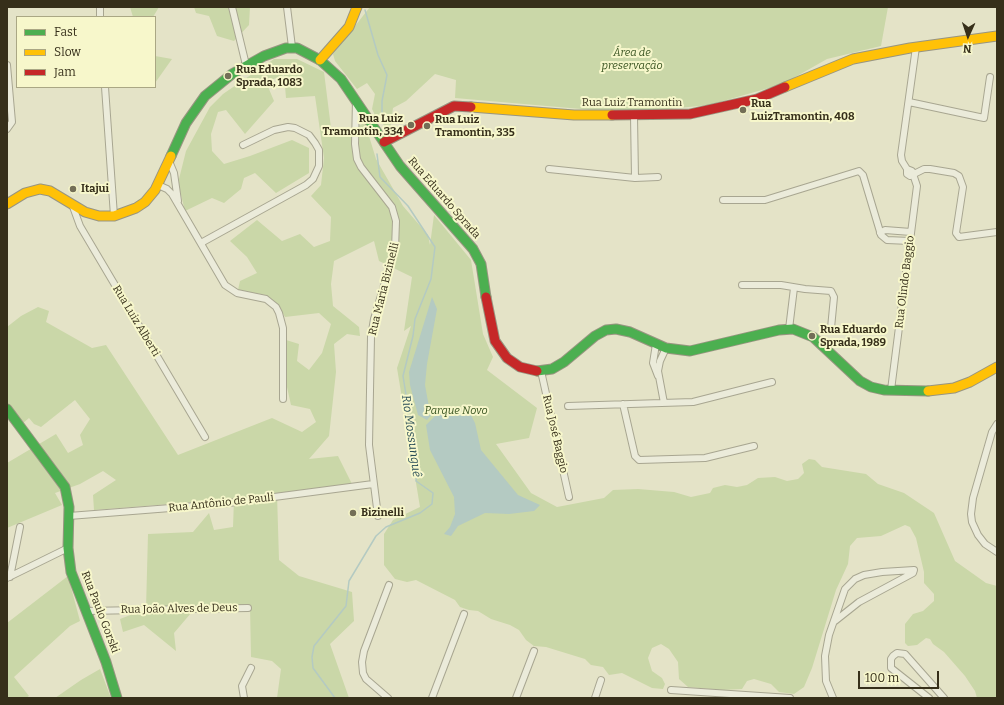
<!DOCTYPE html>
<meta charset="utf-8">
<style>
body{margin:0}
#map{position:relative;width:1004px;height:705px;overflow:hidden;background:#e4e3c7;font-family:Bitter,serif}
canvas{display:block}
.frame{position:absolute;inset:0;border:8px solid #362f1a;pointer-events:none}
.legend{position:absolute;left:16px;top:16px;width:140px;height:72px;box-sizing:border-box;background:#f7f7cb;border:1px solid #aaa784;margin:0;padding:5px 7px;list-style:none;font-size:12px;color:#362f1a}
.legend li{display:flex;align-items:center;gap:8px;height:20px}
.legend b{width:20px;border:1px solid #aaa784}
.north{position:absolute;left:948px;top:16px;width:40px;height:40px;-webkit-text-stroke:3px #f7f7cb;paint-order:stroke;rotate:183deg;font-size:11px;font-weight:700;line-height:16px;text-align:center;color:#362f1a}
.north::after{content:'';display:block;margin:auto;width:14px;height:18px;background:#362f1a;clip-path:polygon(50% 0,100% 100%,50% 72%,0 100%)}
.scale{position:absolute;left:858px;top:671px;width:81px;height:18px;box-sizing:border-box;border:2px solid #362f1a;border-top:0;padding-left:5px;font-size:12px;line-height:14px;white-space:nowrap;color:#362f1a;-webkit-text-stroke:3px #f7f7cb;paint-order:stroke}
</style>
<div id="map">
<canvas width="1004" height="705"></canvas>
<div class="frame"></div>
<ul class="legend">
<li><b style="height:5px;background:#4caf50"></b>Fast</li>
<li><b style="height:5px;background:#ffc107"></b>Slow</li>
<li><b style="height:5px;background:#c62828"></b>Jam</li>
</ul>
<div class="north">N</div>
<div class="scale">100 m</div>
</div>
<script>
const ctx = document.querySelector('canvas').getContext('2d');
ctx.lineJoin = 'round';
function fillPath(path, color) { ctx.fillStyle = color; ctx.fill(path, 'evenodd'); }
const toPath = rows => new Path2D(rows.map(r => 'M' + r).join(''));
function trace(path, color, width, dash) { ctx.strokeStyle = color; ctx.lineWidth = width; ctx.lineCap = dash ? 'butt' : 'round'; ctx.setLineDash(dash || []); ctx.stroke(path); }
function write(font, color, halo, rows, align = 'center') {
  ctx.font = font + ' Bitter,serif'; ctx.lineWidth = 4; ctx.setLineDash([]); ctx.textBaseline = 'middle'; ctx.strokeStyle = halo; ctx.fillStyle = color; for (const [text, x, y, turn = 0] of rows) {
    ctx.save(); ctx.translate(x, y); ctx.rotate((+turn || 0) * Math.PI / 180); ctx.textAlign = isNaN(turn) ? turn : align; if (halo) ctx.strokeText(text, 0, 0); ctx.fillText(text, 0, 0); ctx.restore();
  }
}
fillPath(toPath([
 [130,7,159,7,153,17,133,17],
 [194,7,250,7,249,25,234,41,217,36,209,16,196,13],
 [370,7,888,7,881,46,827,59,783,84,709,105,627,113,455,98,456,80,435,74,406,101,393,108,390,130,377,119,372,109,375,94,367,83,357,89,335,61,333,54],
 [155,56,172,59,155,83],
 [274,59,297,59,324,72,332,136,365,123,376,159,403,206,428,235,430,245,434,215,471,260,483,334,493,357,487,370,537,408,529,438,496,444,531,493,557,507,604,498,613,490,638,489,674,492,691,497,710,493,713,488,725,485,737,487,747,485,758,478,775,477,787,481,798,479,804,473,802,464,809,459,815,460,822,467,866,474,878,484,904,493,934,513,955,561,986,583,997,586,997,698,977,698,975,691,965,676,944,652,933,644,930,639,926,638,917,645,908,646,905,643,905,624,913,614,923,611,934,601,934,594,924,583,924,572,916,538,910,527,905,525,881,536,857,538,850,546,848,564,836,590,812,668,804,687,794,694,779,692,771,684,754,679,747,681,742,689,722,690,688,687,679,679,678,662,669,649,661,644,652,648,648,658,652,671,662,678,665,684,663,689,652,688,622,673,609,675,603,667,591,665,585,659,546,647,534,646,526,640,519,630,510,625,491,619,478,611,469,610,460,607,455,600,416,580,407,582,395,579,384,565,384,534,393,520,420,507,397,368,411,326,404,331,412,277,379,261,374,241,334,261,331,284,333,306,359,327,360,336,347,334,334,344,336,372,329,436,309,459,338,456,352,484,277,494,279,560,299,576,352,592,354,621,330,644,349,698,277,698,281,669,272,661,251,657,250,606,197,606,174,633,176,651,144,625,123,632,120,619,146,609,148,534,193,532,209,513,214,530,233,527,234,499,94,510,93,495,116,480,103,471,80,484,55,493,62,505,7,528,7,463,56,434,68,453,83,445,80,435,90,419,75,400,41,427,34,424,29,418,22,424,7,404,7,327,21,316,38,307,49,311,46,322,92,348,106,345,178,455,272,418,302,432,316,422,310,409,291,405,285,378,286,340,299,344,297,361,309,370,322,353,331,324,319,313,285,317,278,305,266,295,238,290,240,281,257,273,247,257,230,241,257,220,282,241,300,234,314,247,330,241,331,217,311,196,321,185,324,158,315,96,286,98,284,75,266,82,274,101,245,134,226,110,218,112,211,134,212,151,224,164,250,156,292,140,309,148,309,173,276,193,255,173,244,178,241,189,224,203,212,198,185,211,178,183,186,151,210,107,223,94],
 [68,576,80,621,70,626,14,677,29,696,26,698,7,698,7,623],
 [100,669,111,698,55,698,81,680]
]), '#cad7a8');
fillPath(toPath([
 [432,297,437,309,427,364,425,385,429,407,434,412,427,420,418,415,410,385,409,372],
 [455,408,469,411,475,423,481,450,518,495,540,505,534,511,509,514,485,513,458,526,451,536,444,534,450,527,455,514,454,497,430,450,426,425,439,412]
]), '#b4cac2');
trace(toPath([
 [365,10,378,55,387,75,382,101,382,116],
 [335,698,313,668,312,657,314,646,346,606,349,581,376,536,386,527,420,513,432,504,433,493,416,481,418,469,403,376,413,336,415,319,431,279,435,247,408,206,380,177,377,154]
]), '#b4cac2', 1.5);
const street = toPath([
 [100,7,100,17],
 [232,7,246,65],
 [287,7,292,47],
 [7,65,12,122,7,129],
 [105,87,114,216],
 [356,100,355,144,357,159,361,167,392,207,396,221,395,249,374,319,371,337,369,445,378,516],
 [909,102,984,118,990,77],
 [634,116,635,178],
 [169,161,174,173,178,201],
 [549,169,635,178,658,177],
 [907,169,907,174,910,176,924,169,930,169,954,173,959,176,963,187,956,233,959,237,997,232],
 [907,169,902,161,901,155,916,47],
 [158,185,167,189,172,194,225,285,237,293,266,299,276,307,279,313,283,328,283,399],
 [723,200,765,200,859,171,863,175,881,235,887,240,910,241],
 [72,204,80,226,205,437],
 [880,233,885,230,911,232],
 [201,243,306,185,313,179,319,166,319,150,315,143,309,135,295,128,288,127,274,130,243,145],
 [742,285,781,285,805,289,831,291,834,297,831,328],
 [789,329,794,288],
 [656,344,653,363,658,376],
 [541,371,569,497],
 [891,390,917,186,912,171,907,169],
 [664,403,658,371,660,361,666,348],
 [623,404,635,456,639,460,705,458,754,446],
 [568,406,693,402,772,382],
 [997,424,992,432,973,498,971,514,972,522,978,535,985,544,997,552],
 [69,516,221,504,373,484],
 [10,577,20,527],
 [7,578,68,548],
 [86,611,248,608],
 [671,690,790,698],
 [244,698,242,686,251,668],
 [388,698,366,679,363,673,362,662,364,651,389,585],
 [432,698,464,614],
 [516,698,534,651],
 [595,698,601,680],
 [833,698,826,681,825,656,829,635,845,589,855,579,864,575,882,572,914,570,913,573,859,602,835,621],
 [929,698,891,668,891,659,893,656,897,653,905,654,944,698]
]);
const fast = toPath([
 [171,156,186,123,205,96,232,74,264,56,286,48,297,48,320,60,341,79,400,166,473,249,481,264,486,297],
 [537,371,552,369,564,362,595,336,606,330,616,329,630,332,666,348,690,351,779,330,793,329,813,337,860,381,871,387,884,390,928,391],
 [7,409,65,487,69,507,68,548,71,572,106,662,117,698]
]);
const slow = toPath([
 [320,60,349,27,357,7],
 [785,87,853,59,910,48,997,36],
 [471,107,574,115,612,115],
 [7,204,25,193,40,189,50,191,85,212,99,216,114,216,136,208,145,202,155,190,171,156],
 [928,391,954,388,970,382,997,367]
]);
const jam = toPath([
 [612,115,690,114,757,99,785,87],
 [384,142,454,106,471,107],
 [486,297,495,341,507,358,520,367,537,371]
]);
trace(street, '#a8a691', 8);
trace(fast, '#989581', 11);
trace(slow, '#989581', 11);
trace(jam, '#989581', 11);
trace(street, '#ebebda', 6);
trace(fast, '#4caf50', 9);
trace(slow, '#ffc107', 9);
trace(jam, '#c62828', 9);
for (const [x, y, r, color] of [
 [228,76,4,"#736e57"],
 [743,110,4,"#736e57"],
 [411,125,4,"#736e57"],
 [427,126,4,"#736e57"],
 [73,189,4,"#736e57"],
 [812,336,4,"#736e57"],
 [353,513,4,"#736e57"]
]) { const dot = new Path2D(); dot.arc(x, y, r, 0, 2 * Math.PI); ctx.fillStyle = color; ctx.fill(dot); trace(dot, '#f7f7cb', 1.5); }
write('italic 11px', '#385320', '#f7f7cb', [
 ["Área de",632,53],
 ["preservação",632,66],
 ["Parque Novo",456,411]
]);
write('bold 11px', '#362f1a', '#f7f7cb', [
 ["Rua Eduardo",236,70],
 ["Sprada, 1083",236,83],
 ["Rua",751,104],
 ["LuizTramontin, 408",751,117],
 ["Rua Luiz",403,119,"right"],
 ["Tramontin, 334",403,132,"right"],
 ["Rua Luiz",435,120],
 ["Tramontin, 335",435,133],
 ["Itajui",81,189],
 ["Rua Eduardo",820,330],
 ["Sprada, 1989",820,343],
 ["Bizinelli",361,513]
], 'left');
write('11px', '#362f1a', '#f7f7cb', [
 ["Rua Luiz Tramontin",632,103],
 ["Rua Eduardo Sprada",444,198,49],
 ["Rua Olindo Baggio",905,282,-83],
 ["Rua Maria Bizinelli",384,289,-76],
 ["Rua Luiz Alberti",136,321,59],
 ["Rua José Baggio",555,434,77],
 ["Rua Antônio de Pauli",221,503,-6],
 ["Rua João Alves de Deus",179,609,-1],
 ["Rua Paulo Gorski",100,612,69]
]);
write('italic 12px', '#284c56', '#f7f7cb', [
 ["Rio Mossunguê",411,436,82]
]);
</script>
